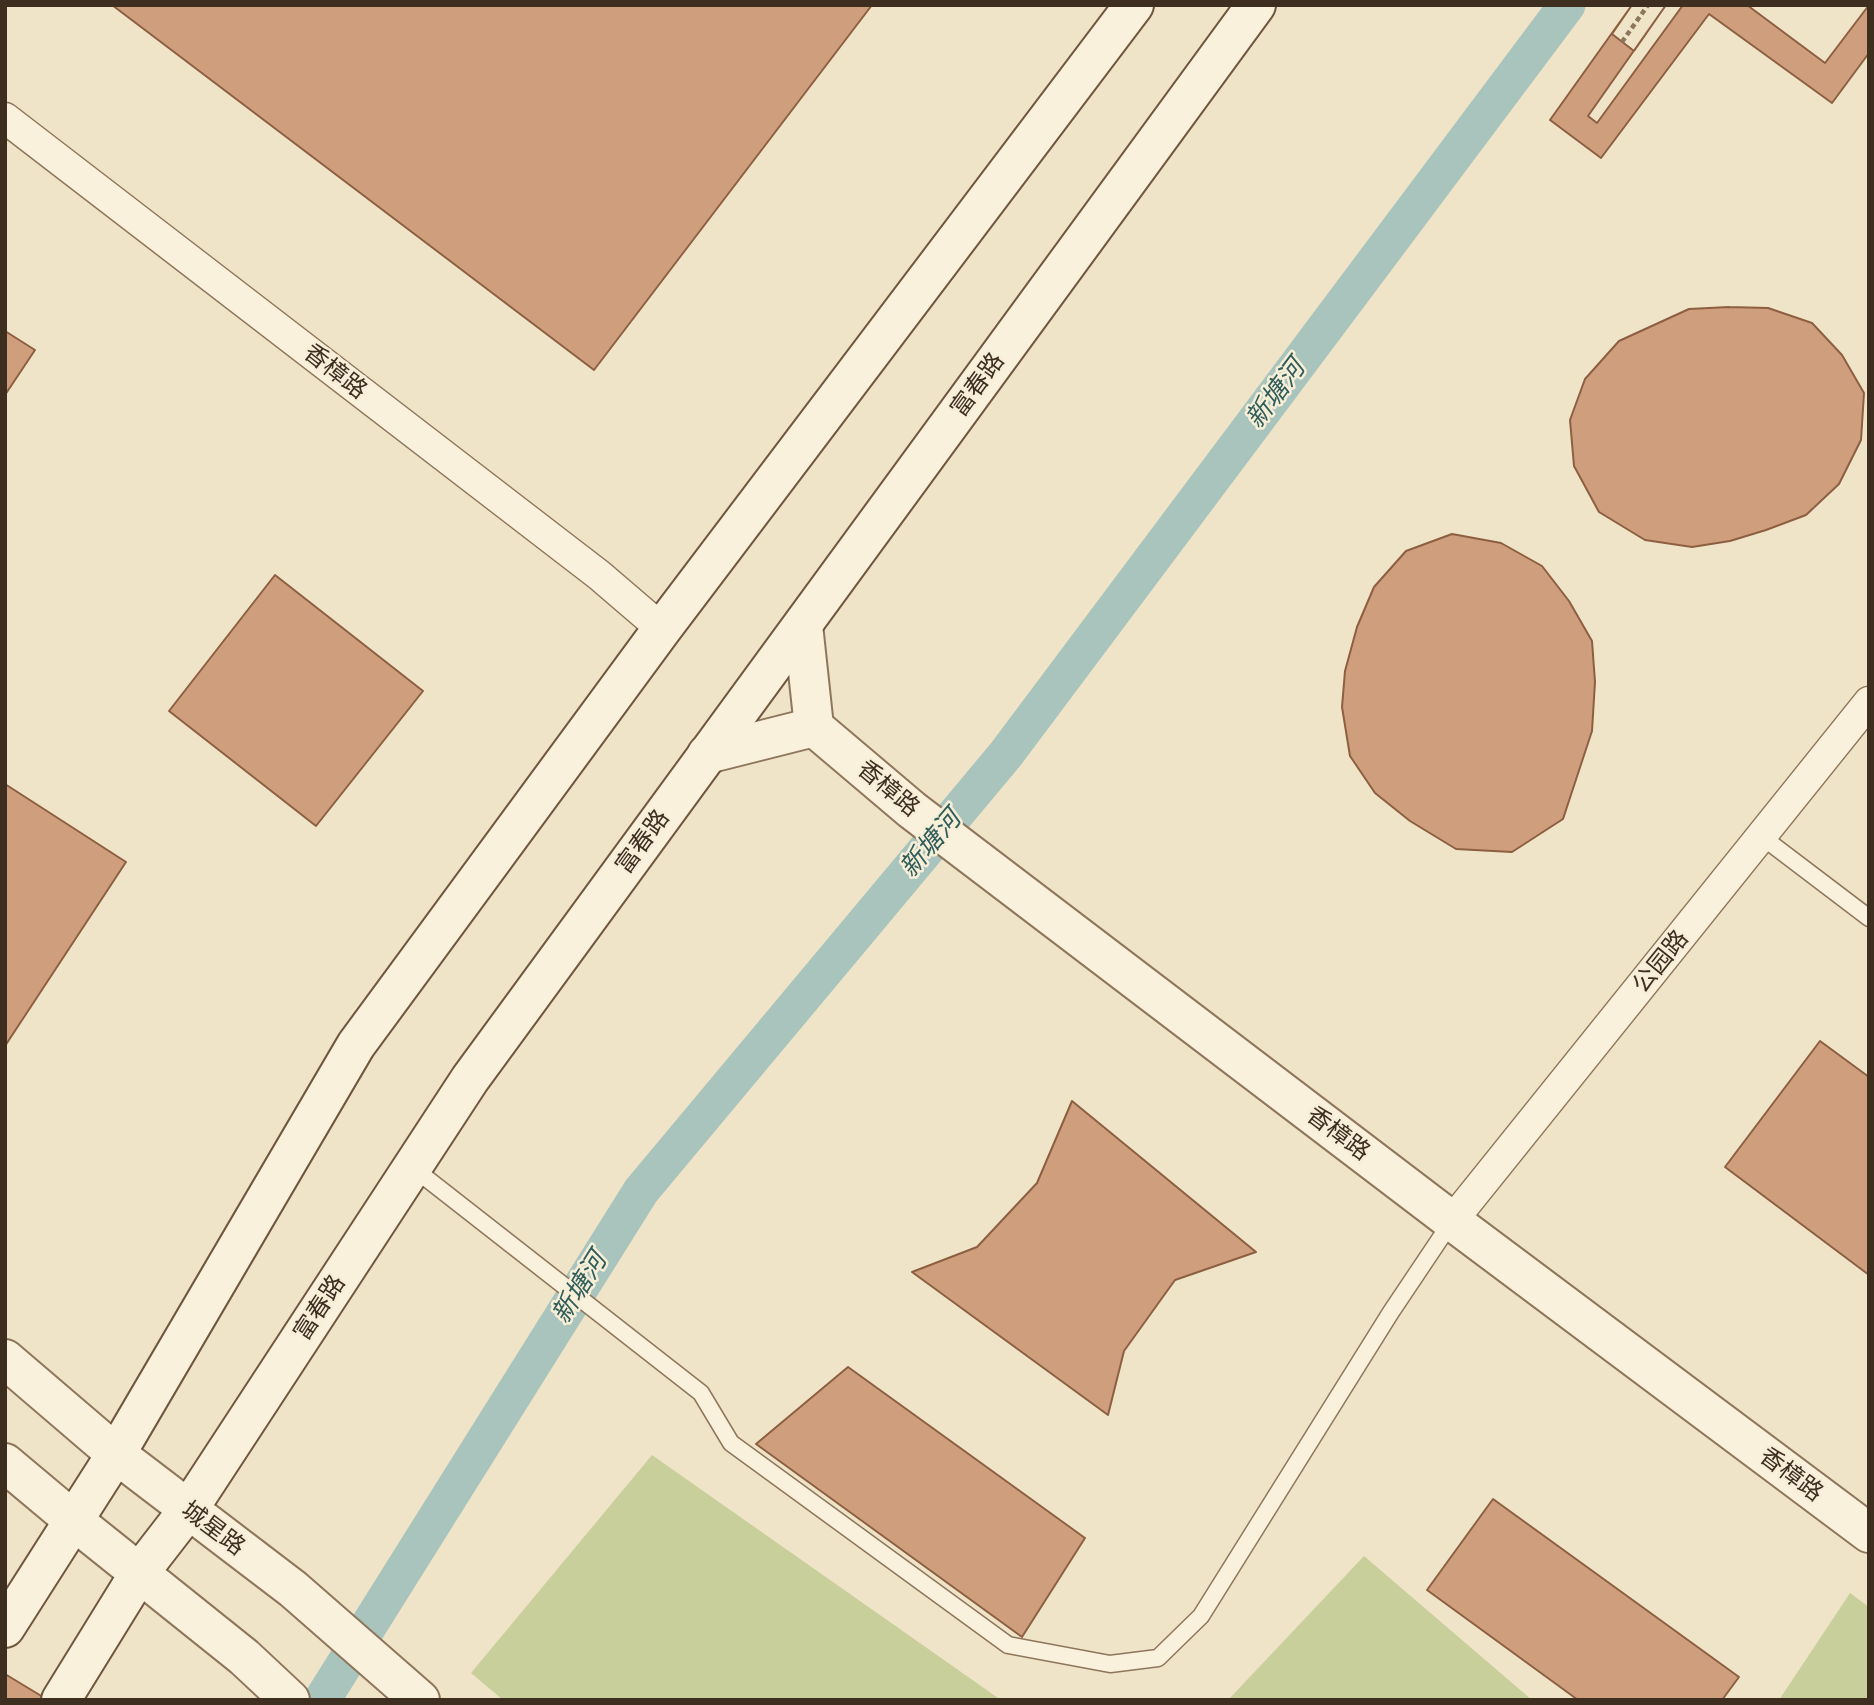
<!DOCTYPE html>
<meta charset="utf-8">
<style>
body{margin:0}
#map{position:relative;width:1874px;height:1705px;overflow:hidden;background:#f0e4c8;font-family:Literata,serif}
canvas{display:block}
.frame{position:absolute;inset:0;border:7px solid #3d2e20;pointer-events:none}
</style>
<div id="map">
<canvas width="1874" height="1705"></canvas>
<div class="frame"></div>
</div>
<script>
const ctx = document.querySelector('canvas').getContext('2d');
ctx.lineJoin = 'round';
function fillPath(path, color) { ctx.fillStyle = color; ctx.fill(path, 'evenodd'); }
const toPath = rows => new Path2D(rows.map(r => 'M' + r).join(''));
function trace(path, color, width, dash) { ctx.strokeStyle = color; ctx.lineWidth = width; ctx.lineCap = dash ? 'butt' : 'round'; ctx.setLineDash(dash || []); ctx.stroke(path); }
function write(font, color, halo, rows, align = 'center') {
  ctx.font = font + ' Literata,"Noto Sans SC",serif'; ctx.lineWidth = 5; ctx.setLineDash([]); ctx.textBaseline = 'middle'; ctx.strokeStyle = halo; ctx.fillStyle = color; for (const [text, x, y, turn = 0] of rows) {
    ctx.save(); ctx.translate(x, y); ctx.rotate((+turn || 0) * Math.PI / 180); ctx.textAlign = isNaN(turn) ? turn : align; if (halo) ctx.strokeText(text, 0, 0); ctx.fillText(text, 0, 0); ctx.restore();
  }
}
fillPath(toPath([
 [652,1455,1001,1700,503,1700,471,1673],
 [1364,1556,1532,1700,1228,1700],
 [1850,1593,1869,1607,1869,1700,1779,1700]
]), '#c9cf9b');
trace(toPath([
 [322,1700,641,1191,1006,754,1567,5]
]), '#a9c4bc', 37);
const building = toPath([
 [112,5,872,5,594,370,112,5],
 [1632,5,1666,5,1588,116,1597,123,1683,5,1747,5,1825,63,1869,5,1869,53,1832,103,1709,14,1601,158,1550,120,1632,5],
 [1632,5,1666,5,1634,51,1612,34,1632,5],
 [1729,307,1768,308,1812,323,1842,355,1864,393,1861,440,1839,484,1806,515,1766,530,1730,541,1692,547,1645,540,1599,512,1574,466,1570,420,1585,379,1619,341,1689,309,1729,307],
 [5,331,35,350,5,395,5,331],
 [1452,534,1501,543,1542,566,1569,601,1592,641,1595,682,1592,731,1563,819,1512,852,1456,849,1410,821,1375,793,1350,756,1342,707,1345,671,1357,627,1374,587,1406,551,1452,534],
 [275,575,423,691,316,826,169,711,275,575],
 [5,784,126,862,5,1046,5,784],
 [1820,1041,1869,1077,1869,1275,1725,1167,1820,1041],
 [1072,1101,1256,1252,1175,1280,1124,1351,1108,1415,912,1272,977,1247,1037,1183,1072,1101],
 [848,1367,1085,1538,1022,1637,756,1444,848,1367],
 [1493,1499,1739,1677,1722,1700,1578,1700,1427,1590,1493,1499],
 [5,1674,48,1700,5,1700,5,1674]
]);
fillPath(building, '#cf9f7d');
trace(building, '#8d5f41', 2);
const service = toPath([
 [1761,836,1869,918],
 [412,1167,701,1393,731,1443,1008,1645,1110,1664,1158,1658,1201,1616,1391,1312,1452,1221]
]);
const minor = toPath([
 [5,118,599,575,662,629],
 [1452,1221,1869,702]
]);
const tertiary = toPath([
 [803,625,814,727,912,810,983,864,1452,1221,1869,1533],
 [707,754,814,727],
 [5,1359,116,1454,293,1589,420,1700],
 [5,1463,73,1520,244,1657,290,1700]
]);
const secondary = toPath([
 [5,1628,116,1454,356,1045,662,629,1134,5],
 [61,1700,140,1572,188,1510,470,1079,1256,5]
]);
trace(service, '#8d765c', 19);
trace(minor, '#8d765c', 33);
trace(tertiary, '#8d765c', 42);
trace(secondary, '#6f573f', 42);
trace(toPath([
 [1622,42,1648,5]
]), '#8d765c', 4.5, [5, 3.5]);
trace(service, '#faf1dc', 16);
trace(minor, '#faf1dc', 30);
trace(tertiary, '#faf1dc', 38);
trace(secondary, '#faf1dc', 38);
write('24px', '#3d2e20', '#f7eed8', [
 ["香樟路",335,372,38],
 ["富春路",978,385,-54],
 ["香樟路",888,789,40],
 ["富春路",643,842,-54],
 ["公园路",1661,962,-51],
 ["香樟路",1338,1134,37],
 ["富春路",320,1308,-57],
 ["香樟路",1791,1475,37],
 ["城星路",213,1529,37]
]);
write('italic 26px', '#2f5d5a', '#f7eed8', [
 ["新塘河",1276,394,-53],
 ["新塘河",931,844,-50],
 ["新塘河",580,1288,-58]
]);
</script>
